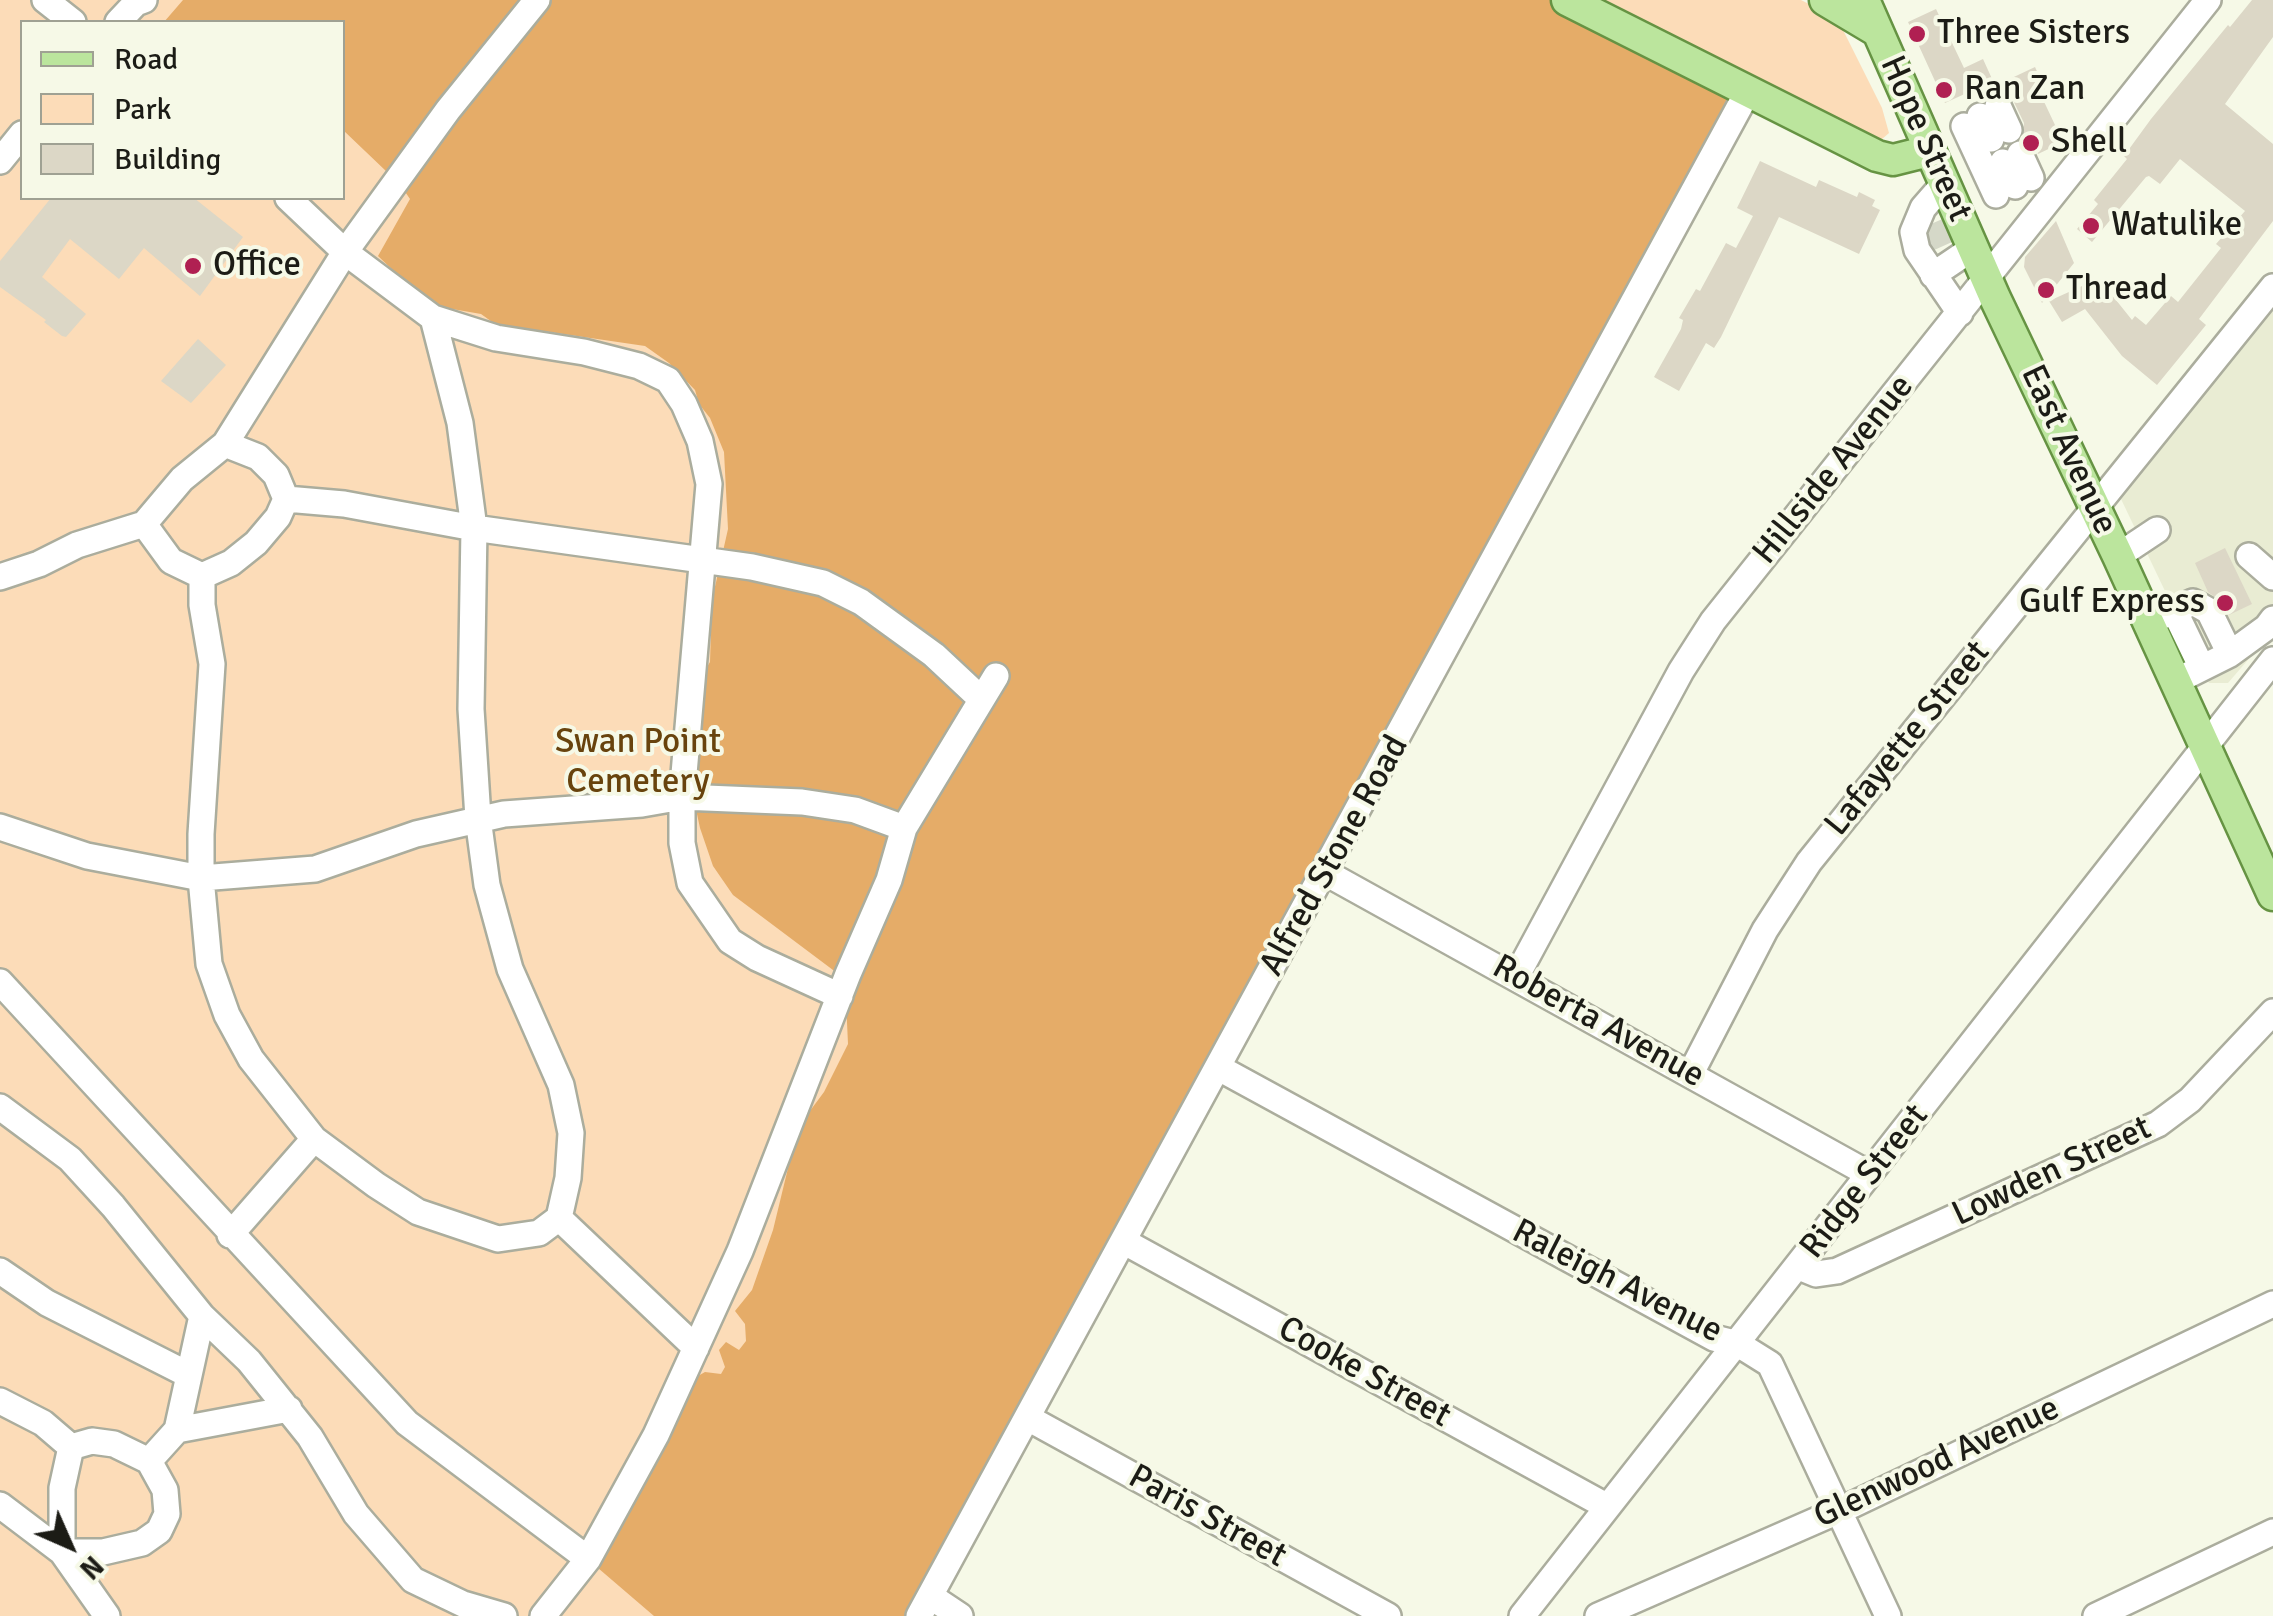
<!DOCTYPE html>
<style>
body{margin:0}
#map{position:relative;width:2273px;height:1616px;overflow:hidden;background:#f6f9e7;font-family:Signika,sans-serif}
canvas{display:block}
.legend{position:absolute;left:20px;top:20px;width:325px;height:180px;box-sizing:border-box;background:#f6f9e7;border:2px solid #9fa193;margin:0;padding:12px 18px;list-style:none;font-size:30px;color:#1c1c16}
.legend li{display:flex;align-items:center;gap:20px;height:50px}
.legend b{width:50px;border:2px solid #9fa193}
.north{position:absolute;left:20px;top:1496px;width:100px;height:100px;-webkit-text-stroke:8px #f6f9e7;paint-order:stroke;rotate:135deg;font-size:28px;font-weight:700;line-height:40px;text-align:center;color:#1c1c16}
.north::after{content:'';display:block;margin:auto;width:35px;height:45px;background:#1c1c16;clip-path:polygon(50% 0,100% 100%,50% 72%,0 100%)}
</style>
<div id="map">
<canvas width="2273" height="1616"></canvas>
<ul class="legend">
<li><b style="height:12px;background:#bbe59d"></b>Road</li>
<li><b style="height:28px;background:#fcdcb8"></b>Park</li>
<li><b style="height:28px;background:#dcd7c6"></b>Building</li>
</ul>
<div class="north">N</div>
</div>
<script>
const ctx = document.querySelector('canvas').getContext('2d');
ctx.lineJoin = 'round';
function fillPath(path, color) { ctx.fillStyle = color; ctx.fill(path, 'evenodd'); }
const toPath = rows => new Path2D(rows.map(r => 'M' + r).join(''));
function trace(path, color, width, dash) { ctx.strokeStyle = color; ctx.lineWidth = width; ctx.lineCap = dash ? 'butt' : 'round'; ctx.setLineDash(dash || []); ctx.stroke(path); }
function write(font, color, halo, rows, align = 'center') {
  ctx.font = font + ' Signika,sans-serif'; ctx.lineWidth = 8; ctx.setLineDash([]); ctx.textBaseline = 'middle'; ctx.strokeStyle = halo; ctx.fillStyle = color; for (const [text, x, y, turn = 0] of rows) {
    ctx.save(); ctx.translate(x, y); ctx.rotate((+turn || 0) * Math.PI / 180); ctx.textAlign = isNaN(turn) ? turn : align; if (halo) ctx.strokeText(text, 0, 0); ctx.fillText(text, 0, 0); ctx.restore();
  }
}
fillPath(toPath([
 [2273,308,2273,631,2228,683,2209,683,2121,499]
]), '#e9ecd3');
fillPath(toPath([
 [0,0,1520,0,902,1616,0,1616],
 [22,22,342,22,342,198,22,198],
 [1596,0,1801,0,1837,18,1882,108,1889,133,1874,146]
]), '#fcdcb8');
fillPath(toPath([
 [183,0,1569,0,1741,90,917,1616,654,1616,584,1556,618,1519,698,1376,705,1372,721,1374,725,1367,719,1350,726,1342,739,1350,746,1341,745,1324,735,1311,752,1290,773,1230,798,1127,824,1092,848,1044,845,979,733,895,713,866,700,828,689,777,703,674,710,662,712,600,728,529,724,452,710,418,699,404,695,390,669,363,645,346,495,324,481,314,435,306,420,296,378,256,410,199,391,171,387,172,343,130,342,22,164,22]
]), '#e5ac68');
fillPath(toPath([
 [2252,0,2273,0,2273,37,2225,104,2273,144,2273,221,2199,319,2206,325,2157,385,2122,356,2085,309,2062,322,2049,301,2091,282,2100,297,2108,290,2132,320,2135,316,2146,325,2171,296,2178,302,2221,248,2216,244,2245,211,2180,159,2160,184,2149,176,2146,177,2092,242,2077,229,2098,204,2094,200,2127,159,2124,156,2151,119,2228,25,2230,27],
 [1936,9,1964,68,1983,59,1993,81,1945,103,1908,22],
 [2035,67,2045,89,2039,91,2063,142,2038,154,2030,141,2023,138,2024,123,2012,98,1999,84],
 [1760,161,1816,187,1819,180,1857,197,1859,192,1875,200,1872,206,1880,210,1859,254,1779,217,1721,337,1714,348,1706,343,1679,391,1654,377,1681,329,1683,320,1679,318,1696,289,1700,291,1726,243,1736,248,1753,216,1737,208],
 [51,198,194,198,243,237,200,296,144,248,119,279,70,239,42,277,86,314,66,337,62,336,44,322,46,320,0,287,0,261],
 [2056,221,2074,263,2042,303,2024,267,2025,257],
 [198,339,226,365,191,403,161,381],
 [2225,548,2252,604,2229,615,2223,603,2208,592,2195,563]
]), '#dcd7c6');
trace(toPath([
 [1931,224,1944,253]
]), '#d5d8c8', 25, [25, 12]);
const minor = toPath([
 [45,0,73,22],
 [118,22,136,3,144,0],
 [1998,106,2009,130],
 [1980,116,1991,139],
 [1964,126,1996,195],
 [2020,154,2031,178],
 [0,161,22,134],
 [2003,162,2015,186],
 [1944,184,1923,208,1913,232,1917,250,1960,313],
 [288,198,345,252,433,318,460,423,474,528,471,709,478,818,487,885,510,969,561,1085,571,1133,568,1178,559,1218],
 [1933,275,1973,248],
 [433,318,496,338,584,352,639,366,668,380,684,404,700,441,709,484,682,797,682,843,690,883,730,941,757,958,840,996],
 [286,499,344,504,474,528,752,567,823,583,861,602,934,655,980,698],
 [144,524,171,561,202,576,231,563,256,543,278,517,286,499,276,475,258,457,225,444],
 [2118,556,2157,530],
 [2249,556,2273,577],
 [202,576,202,605,212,664,201,834,201,878,209,964,227,1015,251,1059,314,1139,376,1185,418,1212,498,1239,539,1233,559,1218,696,1348],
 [0,577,39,564,77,545,144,524,182,479,225,444,345,252,448,110,537,0],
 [2174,610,2202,668],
 [2149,622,2193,602,2209,611,2230,654,2176,681],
 [2230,654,2267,627,2273,619],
 [0,827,87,856,201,878,315,869,416,834,504,814,642,804,682,797,802,802,855,810,904,828],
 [1326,873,1869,1174],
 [1516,977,1681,671,1713,621,2208,0],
 [0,982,407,1423,588,1559],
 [1219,1068,1714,1338,1738,1344,1770,1364,1888,1616],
 [1691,1073,1765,930,1809,862,2273,287],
 [0,1107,70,1159,113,1206,202,1316,249,1361,310,1437,356,1514,413,1580,463,1604,504,1616],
 [230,1235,314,1139],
 [1123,1241,1606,1506],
 [1799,1267,1816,1274,1837,1271,2158,1124,2190,1100,2273,1012],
 [0,1271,47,1303,187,1374],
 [0,1401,43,1423,71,1447],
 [1028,1418,1388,1616],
 [177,1430,202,1316],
 [92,1441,114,1444,149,1461,165,1490,167,1514,159,1531,142,1543,103,1552,62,1552,62,1488,71,1447,92,1441],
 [149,1461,177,1430,289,1409],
 [0,1505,62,1552,107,1616],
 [930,1596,960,1616],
 [543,1616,588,1559,656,1435,740,1251,848,974,889,880,904,828,996,676],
 [919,1616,1747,93],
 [1522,1616,2273,660],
 [1598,1616,1854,1504,2273,1304],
 [2096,1616,2273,1532]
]);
const major = toPath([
 [1567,0,1877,156,1893,160,1929,151],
 [1825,0,1877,31],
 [1864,0,1995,298,2118,556,2273,895]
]);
trace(minor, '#abad9d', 30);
trace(major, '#669343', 35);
trace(minor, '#fff', 25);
trace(major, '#bbe59d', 30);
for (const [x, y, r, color] of [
 [1917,34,10,"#b02052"],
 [1944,90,10,"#b02052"],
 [2031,143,10,"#b02052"],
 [2091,226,10,"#b02052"],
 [193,266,10,"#b02052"],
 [2046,290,10,"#b02052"],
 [2225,603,10,"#b02052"]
]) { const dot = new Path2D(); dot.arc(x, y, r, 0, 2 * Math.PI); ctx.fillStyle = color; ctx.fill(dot); trace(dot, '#f6f9e7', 4); }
write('35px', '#1c1c16', '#f6f9e7', [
 ["Three Sisters",1937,34],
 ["Ran Zan",1964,90],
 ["Shell",2051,143],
 ["Watulike",2111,226],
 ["Office",213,266],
 ["Thread",2066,290],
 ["Gulf Express",2205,603,"right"]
], 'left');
write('35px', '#1c1c16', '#f6f9e7', [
 ["Hope Street",1925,139,66],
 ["East Avenue",2068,450,65],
 ["Hillside Avenue",1834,470,-51],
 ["Lafayette Street",1908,739,-51],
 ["Alfred Stone Road",1335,856,-61],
 ["Roberta Avenue",1598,1022,29],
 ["Lowden Street",2052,1172,-25],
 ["Ridge Street",1865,1182,-52],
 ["Raleigh Avenue",1617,1282,27],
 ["Cooke Street",1364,1373,29],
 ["Glenwood Avenue",1937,1463,-25],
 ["Paris Street",1207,1517,29]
]);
write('35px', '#68430d', '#f6f9e7', [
 ["Swan Point",638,743],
 ["Cemetery",638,783]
]);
</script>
